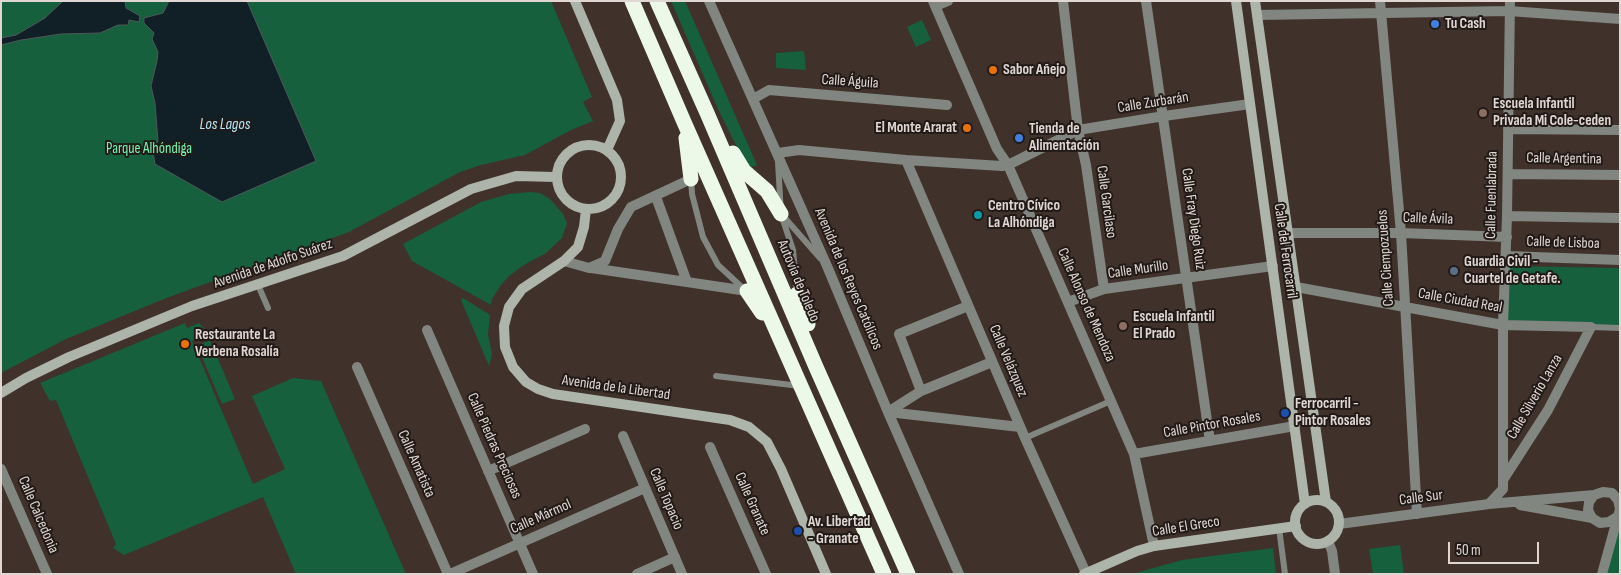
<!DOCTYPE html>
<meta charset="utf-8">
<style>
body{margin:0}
#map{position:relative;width:1621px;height:575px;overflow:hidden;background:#40312a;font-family:"Sofia Sans Condensed",sans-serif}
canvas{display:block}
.frame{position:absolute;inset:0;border:2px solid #e0d6d2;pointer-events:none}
.scale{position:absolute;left:1448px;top:542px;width:91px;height:22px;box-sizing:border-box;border:2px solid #e0d6d2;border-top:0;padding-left:6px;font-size:15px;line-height:18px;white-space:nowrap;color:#e0d6d2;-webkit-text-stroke:4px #211a17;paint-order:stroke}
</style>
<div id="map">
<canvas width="1621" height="575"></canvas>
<div class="frame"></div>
<div class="scale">50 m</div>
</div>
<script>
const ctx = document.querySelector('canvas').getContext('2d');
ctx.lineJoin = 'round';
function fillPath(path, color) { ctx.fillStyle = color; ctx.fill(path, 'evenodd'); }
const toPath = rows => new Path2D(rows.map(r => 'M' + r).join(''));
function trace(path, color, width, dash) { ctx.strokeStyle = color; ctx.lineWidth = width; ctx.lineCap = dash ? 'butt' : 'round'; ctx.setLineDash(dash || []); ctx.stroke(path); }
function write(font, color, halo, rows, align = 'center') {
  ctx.font = font + ' "Sofia Sans Condensed",sans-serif'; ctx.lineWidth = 4; ctx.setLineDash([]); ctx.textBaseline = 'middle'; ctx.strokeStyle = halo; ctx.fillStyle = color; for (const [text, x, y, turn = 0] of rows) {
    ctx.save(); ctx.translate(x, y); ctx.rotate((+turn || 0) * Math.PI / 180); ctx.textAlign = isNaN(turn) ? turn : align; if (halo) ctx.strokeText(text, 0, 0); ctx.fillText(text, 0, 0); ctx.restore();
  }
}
fillPath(toPath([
 [1,1,551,1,592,97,583,102,593,121,571,130,525,155,481,165,460,172,349,232,169,297,66,339,1,373],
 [671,1,685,1,757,165,751,167,745,163,718,109],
 [922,20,931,40,916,47,907,27],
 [804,51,806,70,776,68,776,53],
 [530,192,540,193,550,199,563,214,567,223,562,238,546,253,524,265,509,276,501,285,492,299,491,305,412,261,403,244,481,202,509,194],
 [1508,266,1620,268,1620,326,1506,325],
 [463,298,490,315,488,335,492,354,489,366,461,300],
 [185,323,187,328,199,323,206,331,207,334,192,341,253,484,285,469,252,396,293,378,321,381,406,574,296,574,263,497,124,555,113,548,116,544,56,400,50,401,40,383],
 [210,340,235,399,222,404,197,346],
 [1620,529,1620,574,1607,574,1615,539],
 [1400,545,1404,574,1373,574,1369,549],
 [1273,548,1276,574,1132,574,1182,560]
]), '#16603e');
const water = toPath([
 [63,1,125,1,126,8,140,16,139,22,129,20,128,25,118,25,100,33,61,34,21,40,1,45,1,38,16,35,45,18,63,1],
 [169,1,247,1,316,161,222,202,155,164,152,145,158,142,155,103,151,86,157,61,158,52,152,39,154,33,144,23,144,18,163,13,169,1]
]);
fillPath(water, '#102026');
trace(water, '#4e575a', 1);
trace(toPath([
 [778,162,781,214,793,250,797,294],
 [691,179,692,194,703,237,718,265,746,291],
 [784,217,820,258],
 [258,285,268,308],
 [1591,327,1620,328],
 [716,376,800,386],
 [1025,438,1111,401],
 [1279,528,1285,574]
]), '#818680', 6);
trace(toPath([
 [709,1,827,266,888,412,959,574],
 [933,1,997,149,1008,165,1134,454,1154,546],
 [1063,1,1078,130,1086,165,1104,289],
 [1146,1,1210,441],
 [1380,1,1401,233,1417,514],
 [936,6,948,1],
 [1257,15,1509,11,1620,19],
 [753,99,769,90,947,105],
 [1508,129,1620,130],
 [778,153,799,150,906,160,1002,166,1008,165,1078,130,1164,116,1250,104],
 [906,160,1025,438,1086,573],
 [1508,174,1620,175],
 [656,197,687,282,747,291],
 [1507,216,1620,218],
 [1288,233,1401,233,1507,237],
 [1506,256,1620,260],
 [564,261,589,268,605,261,618,229,631,207,691,179],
 [591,268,687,282],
 [1296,287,1503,325,1591,327,1548,410,1503,480],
 [1068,302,1104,289,1273,266],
 [427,330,533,574],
 [357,367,448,574],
 [921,391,899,334,968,306],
 [888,412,1020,427],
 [888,412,921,391,992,362],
 [623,436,682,574],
 [710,447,766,574],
 [1134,454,1295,426],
 [1,469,47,574],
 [488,471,585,429],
 [1489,504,1503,489,1503,325,1507,216,1510,1],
 [1520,505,1592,518],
 [1339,524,1489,504,1594,495],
 [1328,541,1332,551,1335,574],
 [450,574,645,488],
 [637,574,675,557],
 [1602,574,1620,509,1618,500,1612,493,1603,492,1594,495,1589,502,1588,510,1592,518,1600,523,1609,522,1617,517]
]), '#818680', 10);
trace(toPath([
 [575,1,617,100,620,121,607,150],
 [1236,1,1305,504],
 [1255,1,1326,502],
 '557 177a32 32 0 1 1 64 0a32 32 0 1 1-64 0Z',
 [586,209,584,227,578,247,564,261,522,289,509,307,504,326,505,347,513,367,526,382,538,389,553,394,730,420,749,427,767,442,781,469,826,574],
 [1,393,26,378,69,357,192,306,343,256,471,189,516,176,556,177],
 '1295 522a22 22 0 1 1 44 0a22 22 0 1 1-44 0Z',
 [1084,574,1137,551,1154,546,1296,526]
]), '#adb4aa', 10);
trace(toPath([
 [632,1,684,122,884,574],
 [657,1,707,113,816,367,908,574],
 [686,138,691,179],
 [733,153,744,171,767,191,781,214],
 [747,291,762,313],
 [797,294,808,324]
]), '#ecf8e8', 15);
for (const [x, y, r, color] of [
 [1435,24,5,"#3f7fe0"],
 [993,70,5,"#e8710a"],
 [1483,113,5,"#8d6e63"],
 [967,128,5,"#e8710a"],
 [1019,138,5,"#3f7fe0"],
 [978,215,5,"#0f9aa8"],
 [1454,271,5,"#5c6f8a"],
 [1123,326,5,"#8d6e63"],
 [185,344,5,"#e8710a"],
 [1285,413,5,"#1a4fb4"],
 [798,531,5,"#1a4fb4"]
]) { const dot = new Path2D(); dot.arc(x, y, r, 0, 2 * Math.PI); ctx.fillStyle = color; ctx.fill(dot); trace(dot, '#211a17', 2); }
write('bold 15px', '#e0d6d2', '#211a17', [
 ["Tu Cash",1445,24],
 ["Sabor Añejo",1003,70],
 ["Escuela Infantil",1493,104],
 ["Privada Mi Cole-ceden",1493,121],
 ["El Monte Ararat",957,128,"right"],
 ["Tienda de",1029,129],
 ["Alimentación",1029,146],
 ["Centro Cívico",988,206],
 ["La Alhóndiga",988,223],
 ["Guardia Civil -",1464,262],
 ["Cuartel de Getafe.",1464,279],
 ["Escuela Infantil",1133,317],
 ["El Prado",1133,334],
 ["Restaurante La",195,335],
 ["Verbena Rosalía",195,352],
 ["Ferrocarril -",1295,404],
 ["Pintor Rosales",1295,421],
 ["Av. Libertad",808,522],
 ["- Granate",808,539]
], 'left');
write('15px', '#e0d6d2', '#211a17', [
 ["Calle Águila",850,82,4],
 ["Calle Zurbarán",1153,103,-9],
 ["Calle Argentina",1564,159,1],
 ["Calle Fuenlabrada",1492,195,-89],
 ["Calle Garcilaso",1106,202,82],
 ["Calle Fray Diego Ruiz",1193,219,82],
 ["Calle Ávila",1428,219,2],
 ["Calle de Lisboa",1563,243,2],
 ["Calle del Ferrocarril",1285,251,82],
 ["Calle Ciempozuelos",1386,258,-94],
 ["Avenida de Adolfo Suárez",273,264,-19],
 ["Calle Murillo",1138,270,-8],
 ["Avenida de los Reyes Católicos",848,279,67],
 ["Autovía de Toledo",798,281,67],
 ["Calle Ciudad Real",1460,301,10],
 ["Calle Alonso de Mendoza",1086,305,66],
 ["Calle Velázquez",1008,361,67],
 ["Avenida de la Libertad",616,388,8],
 ["Calle Silverio Lanza",1535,397,-60],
 ["Calle Pintor Rosales",1212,425,-10],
 ["Calle Piedras Preciosas",494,446,66],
 ["Calle Amatista",416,464,66],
 ["Calle Sur",1421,498,-7],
 ["Calle Topacio",666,499,67],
 ["Calle Granate",752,504,66],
 ["Calle Calcedonia",38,515,67],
 ["Calle Mármol",541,517,-24],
 ["Calle El Greco",1186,527,-9]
]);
write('15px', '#74f8b3', '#211a17', [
 ["Parque Alhóndiga",149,149]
]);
write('italic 16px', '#b2e7fc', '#211a17', [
 ["Los Lagos",225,125]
]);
</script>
